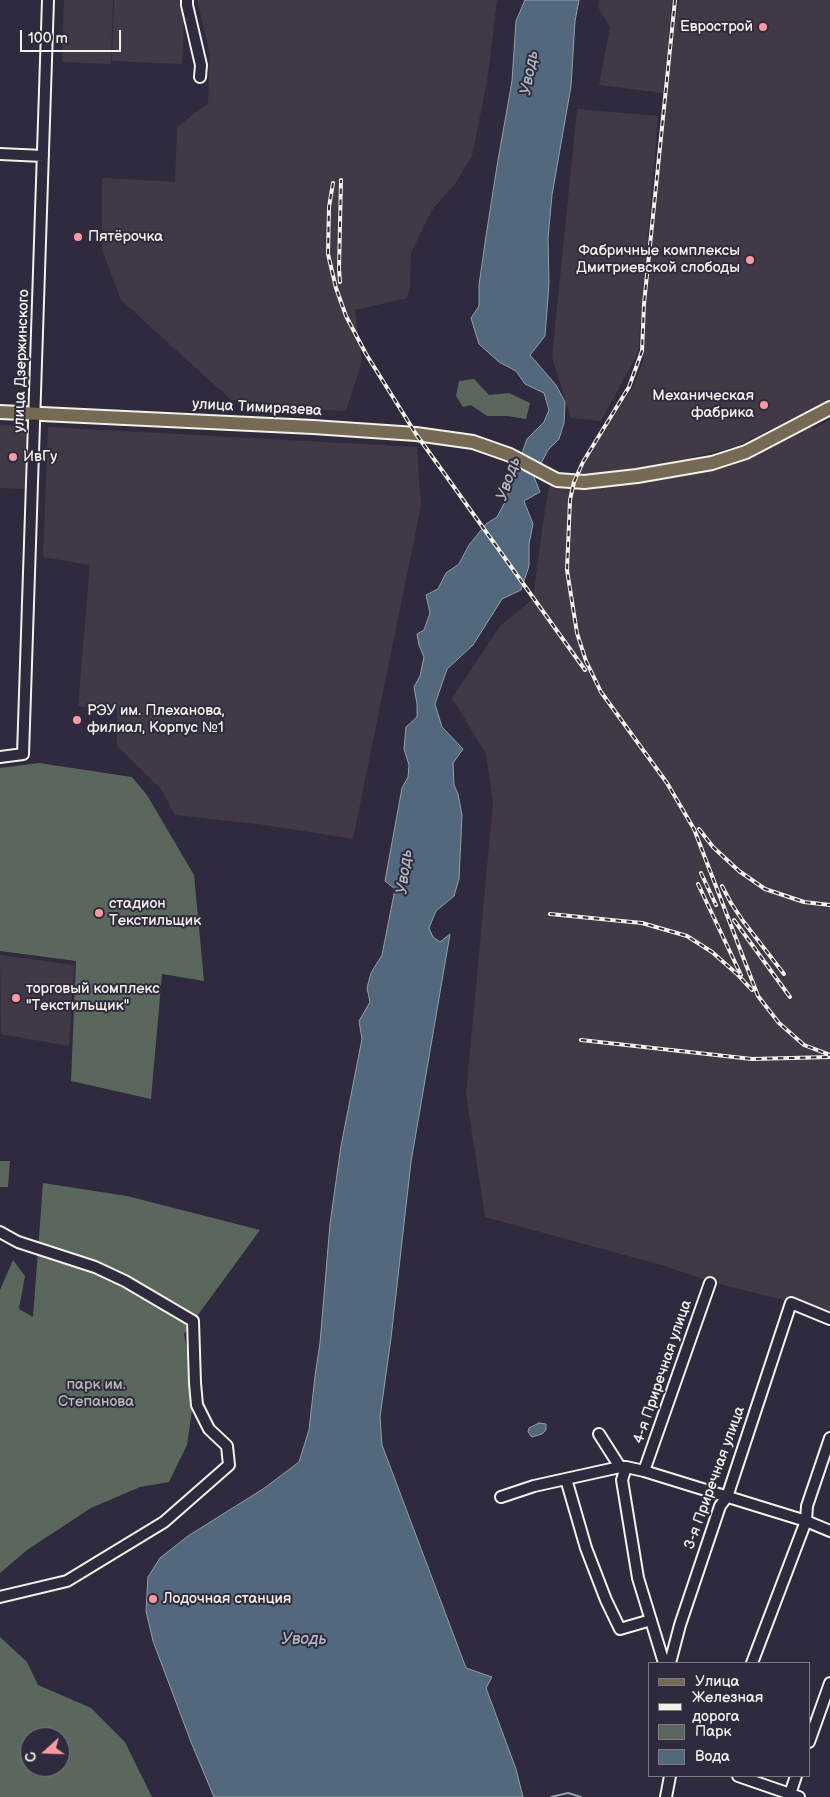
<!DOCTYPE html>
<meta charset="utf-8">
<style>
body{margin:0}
#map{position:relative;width:830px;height:1797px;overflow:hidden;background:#2f2a3d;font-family:"Balsamiq Sans",sans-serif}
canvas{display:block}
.legend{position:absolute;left:648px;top:1662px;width:162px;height:115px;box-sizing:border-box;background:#2f2a3d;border:1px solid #7e7a81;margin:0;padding:6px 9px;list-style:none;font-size:15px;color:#f4f1e8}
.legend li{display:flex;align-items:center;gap:10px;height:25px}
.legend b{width:25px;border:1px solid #7e7a81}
.north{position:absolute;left:20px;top:1727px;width:50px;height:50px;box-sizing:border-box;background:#2f2a3d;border:1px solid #7e7a81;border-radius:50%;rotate:250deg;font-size:14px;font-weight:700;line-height:20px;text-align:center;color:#f4f1e8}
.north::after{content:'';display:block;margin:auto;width:18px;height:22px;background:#ff9aa2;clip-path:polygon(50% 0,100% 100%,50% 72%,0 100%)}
.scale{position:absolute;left:20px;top:30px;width:101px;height:22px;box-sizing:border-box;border:2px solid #f4f1e8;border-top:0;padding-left:6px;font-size:15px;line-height:18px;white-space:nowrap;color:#f4f1e8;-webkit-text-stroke:4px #2f2a3d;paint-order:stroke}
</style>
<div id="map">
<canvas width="830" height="1797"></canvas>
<ul class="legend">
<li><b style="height:6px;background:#766a54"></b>Улица</li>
<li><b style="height:6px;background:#f4f1e8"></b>Железная дорога</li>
<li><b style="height:14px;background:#59675d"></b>Парк</li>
<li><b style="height:14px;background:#52687d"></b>Вода</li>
</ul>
<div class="north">С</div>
<div class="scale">100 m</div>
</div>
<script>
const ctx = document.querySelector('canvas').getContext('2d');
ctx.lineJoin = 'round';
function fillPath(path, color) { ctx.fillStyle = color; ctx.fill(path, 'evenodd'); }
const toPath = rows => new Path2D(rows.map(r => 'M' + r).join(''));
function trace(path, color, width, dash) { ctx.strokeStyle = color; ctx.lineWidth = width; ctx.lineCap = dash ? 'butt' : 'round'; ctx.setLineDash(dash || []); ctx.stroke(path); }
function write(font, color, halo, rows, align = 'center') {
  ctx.font = font + ' "Balsamiq Sans",sans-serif'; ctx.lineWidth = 4; ctx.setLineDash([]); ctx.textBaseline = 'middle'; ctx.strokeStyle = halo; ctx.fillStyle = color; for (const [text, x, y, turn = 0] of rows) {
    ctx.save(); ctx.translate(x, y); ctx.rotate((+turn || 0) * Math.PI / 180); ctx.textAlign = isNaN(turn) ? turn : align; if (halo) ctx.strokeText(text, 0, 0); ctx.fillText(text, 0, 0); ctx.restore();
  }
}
fillPath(toPath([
 [64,0,113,0,111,64,62,62],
 [114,0,185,0,182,64,112,61],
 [197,0,497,0,487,82,472,156,455,184,432,210,411,253,410,287,407,298,355,310,362,361,346,411,304,409,231,400,121,300,102,250,102,178,175,182,177,127,208,103,210,54],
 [599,0,672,0,663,93,599,85,610,27,598,7],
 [679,0,830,0,830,400,735,447,645,468,577,477,584,463,634,385,643,361,646,305,674,30],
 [577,109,658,116,638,353,601,421,571,418,552,357],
 [830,420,830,1318,791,1302,711,1282,665,1266,485,1217,466,1094,493,803,486,754,452,698,501,625,533,599,542,529,550,481,716,464,808,421,813,429],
 [0,425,26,426,25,489,0,488],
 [48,427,417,447,421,506,353,839,265,825,175,815,161,789,117,746,117,710,78,706,90,565,43,557],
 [0,955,74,965,69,1046,1,1034]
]), '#423946');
fillPath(toPath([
 [474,379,489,395,509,393,530,403,526,419,507,416,487,416,471,405,463,407,456,396,459,381],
 [39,763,132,777,147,795,194,875,204,981,162,974,151,1099,71,1081,76,961,0,951,0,768],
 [0,1161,10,1161,8,1187,0,1187],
 [43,1183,127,1196,260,1230,184,1334,195,1390,187,1445,169,1482,140,1487,91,1508,27,1550,0,1573,0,1290,13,1260,25,1276,19,1309,33,1317],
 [0,1637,27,1662,38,1685,91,1708,125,1742,152,1797,0,1797],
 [30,1737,60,1737,60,1767,30,1767]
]), '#59675d');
const water = toPath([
 [525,0,579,0,575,21,571,86,552,195,548,238,549,284,545,336,530,355,556,385,565,402,564,423,559,439,548,450,534,477,540,492,524,501,533,524,529,544,529,566,521,590,502,599,473,645,447,669,435,704,442,727,463,749,453,763,454,785,458,794,462,815,459,879,454,896,436,911,429,928,433,937,440,942,450,934,411,1162,391,1338,380,1417,382,1445,466,1668,492,1677,486,1688,516,1769,523,1797,214,1797,191,1742,153,1641,146,1611,148,1577,160,1558,188,1536,263,1489,299,1462,309,1430,315,1376,320,1343,330,1224,341,1146,362,1039,359,1021,370,1002,367,988,371,973,382,955,395,889,385,881,402,788,408,777,409,765,404,749,406,727,417,717,417,704,414,687,420,676,424,657,419,645,417,634,424,630,430,613,426,595,438,589,446,573,459,564,469,545,486,524,497,517,505,502,527,439,544,422,549,410,544,393,525,384,516,371,499,362,479,344,471,318,479,306,479,285,486,236,497,166,512,81,516,21,525,0],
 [539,1423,546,1424,546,1430,542,1434,532,1437,528,1432,529,1428,539,1423]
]);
fillPath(water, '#52687d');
trace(water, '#939fa8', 1);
trace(toPath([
 [551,1797,568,1793,581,1797]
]), '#939fa8', 2);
const minor = toPath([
 [187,0,187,5,201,65,200,77],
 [0,154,43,156],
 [0,757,23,754,48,0],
 [0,1232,18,1242,95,1267,125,1281,193,1321,195,1383,197,1405,209,1429,227,1446,229,1465,164,1522,67,1581,0,1597],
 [599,1434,620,1467],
 [626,1467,622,1480,638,1578,664,1663],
 [644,1471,710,1283],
 [566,1479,586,1548,606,1600,620,1629,651,1620],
 [501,1497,534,1486,620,1467,626,1467,644,1471,806,1521,830,1531],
 [670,1663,680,1625,720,1506,727,1497,791,1303,830,1319],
 [752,1663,806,1521,807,1506,830,1438],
 [809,1742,830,1683],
 [738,1776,799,1797],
 [666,1797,670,1776],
 [789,1797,796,1776]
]);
const major = toPath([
 [0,412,313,427,416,434,473,442,510,455,557,480,584,482,637,476,712,463,746,452,830,408]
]);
trace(minor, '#f4f1e8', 14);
trace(major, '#f4f1e8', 16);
trace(minor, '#2f2a3d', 10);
trace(major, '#766a54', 12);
const rail = toPath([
 [675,0,644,304,642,351,629,387,583,462,574,482,570,500,567,570,577,633,586,661,601,692,667,783,694,829,758,996,779,1023,804,1045,830,1055],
 [333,183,329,207,328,254,336,288,346,316,366,354,416,434,585,670],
 [340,282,339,269,341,180],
 [699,829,713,847,739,871,765,889,804,902,830,905],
 [701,873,716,905],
 [698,884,741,975],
 [722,886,731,903,743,921,784,974],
 [550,914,642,923,687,936,712,952,737,974,752,990],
 [734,920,790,997],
 [581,1040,752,1059,830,1057]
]);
trace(rail, '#f4f1e8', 4);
trace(rail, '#2f2a3d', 2, [5.5]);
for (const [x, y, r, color] of [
 [763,27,5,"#ff9aa2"],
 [78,237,5,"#ff9aa2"],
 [750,260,5,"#ff9aa2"],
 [764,405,5,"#ff9aa2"],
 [13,457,5,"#ff9aa2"],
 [77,720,5,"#ff9aa2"],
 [99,913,5,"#ff9aa2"],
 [16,998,5,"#ff9aa2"],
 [153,1599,5,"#ff9aa2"]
]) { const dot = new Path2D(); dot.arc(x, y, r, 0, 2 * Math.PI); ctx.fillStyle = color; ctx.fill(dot); trace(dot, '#2f2a3d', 2); }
write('15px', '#f4f1e8', '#2f2a3d', [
 ["Еврострой",753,27,"right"],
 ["Пятёрочка",88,237],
 ["Фабричные комплексы",740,251,"right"],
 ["Дмитриевской слободы",740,268,"right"],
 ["Механическая",754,396,"right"],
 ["фабрика",754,413,"right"],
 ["ИвГу",23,457],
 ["РЭУ им. Плеханова,",87,711],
 ["филиал, Корпус №1",87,728],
 ["стадион",109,904],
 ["Текстильщик",109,921],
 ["торговый комплекс",26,989],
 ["\"Текстильщик\"",26,1006],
 ["Лодочная станция",163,1599]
], 'left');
write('15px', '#f4f1e8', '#2f2a3d', [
 ["улица Дзержинского",22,361,-88],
 ["улица Тимирязева",257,408,3],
 ["4-я Приречная улица",663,1372,-71],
 ["3-я Приречная улица",715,1478,-70]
]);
write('15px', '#b6bab0', '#2f2a3d', [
 ["парк им.",96,1385],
 ["Степанова",96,1402]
]);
write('italic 16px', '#b3babd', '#2f2a3d', [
 ["Уводь",530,73,-80],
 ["Уводь",509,479,-71],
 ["Уводь",405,872,-83],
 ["Уводь",304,1640]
]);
</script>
